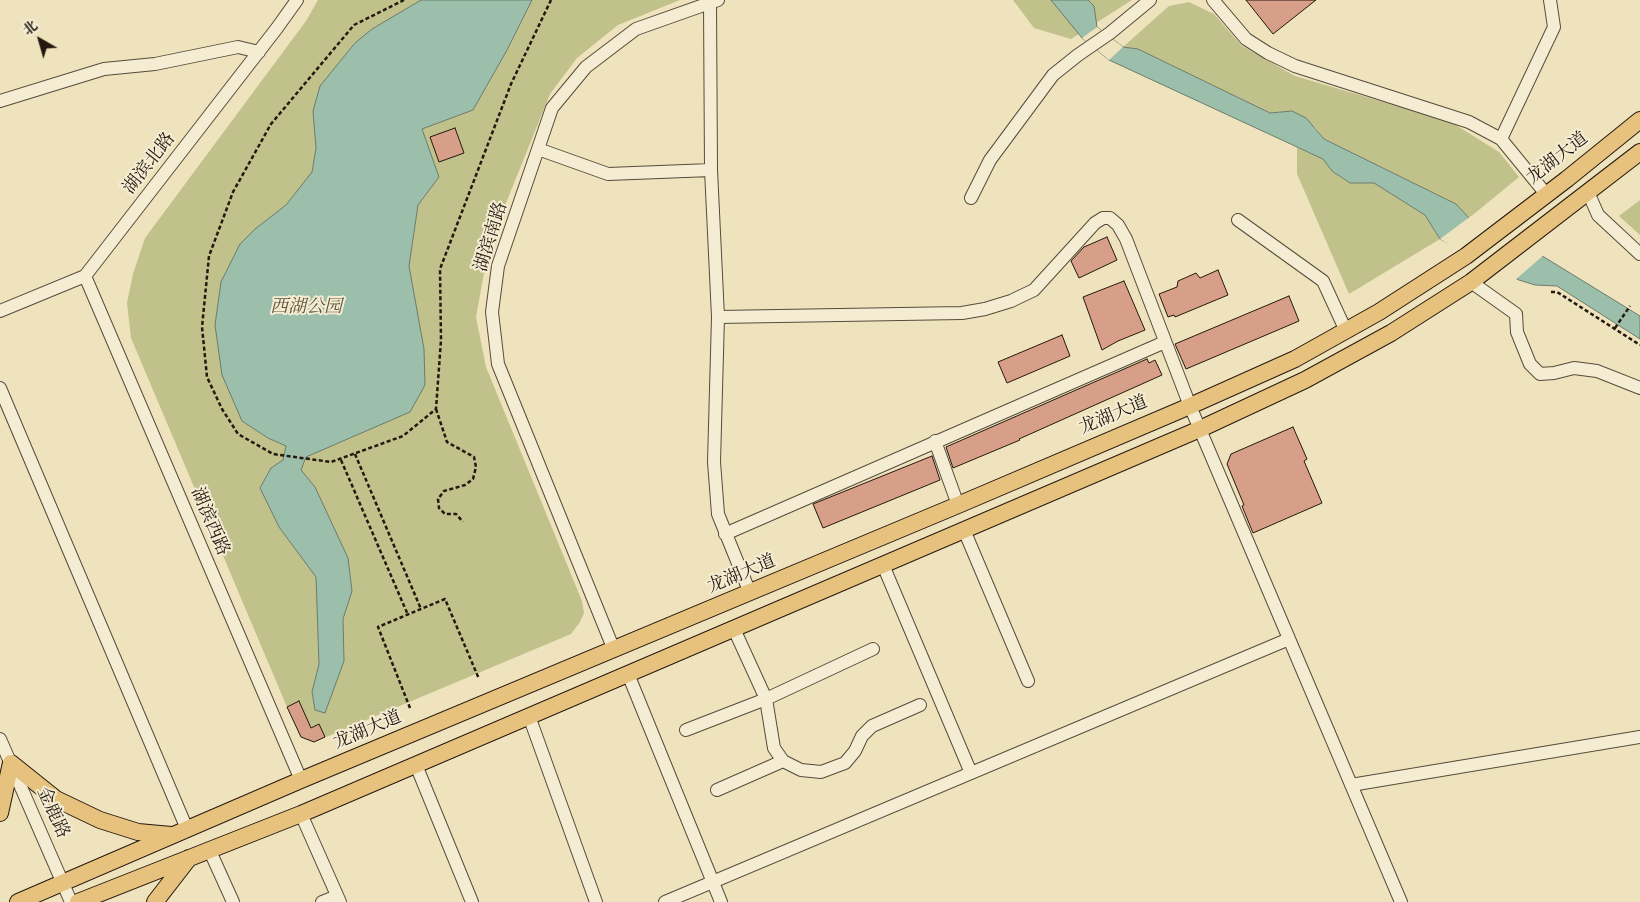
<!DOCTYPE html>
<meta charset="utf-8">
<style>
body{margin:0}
#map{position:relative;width:1640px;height:902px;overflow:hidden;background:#eee3bd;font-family:"IM FELL Double Pica","Noto Serif SC",serif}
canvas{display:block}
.north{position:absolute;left:15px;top:15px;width:50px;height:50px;-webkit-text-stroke:4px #f4edd4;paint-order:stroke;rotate:322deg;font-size:14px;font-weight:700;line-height:20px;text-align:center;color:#25180e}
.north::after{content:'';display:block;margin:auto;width:18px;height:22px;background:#25180e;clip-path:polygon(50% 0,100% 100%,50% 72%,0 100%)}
</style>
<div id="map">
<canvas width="1640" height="902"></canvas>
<div class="north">北</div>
</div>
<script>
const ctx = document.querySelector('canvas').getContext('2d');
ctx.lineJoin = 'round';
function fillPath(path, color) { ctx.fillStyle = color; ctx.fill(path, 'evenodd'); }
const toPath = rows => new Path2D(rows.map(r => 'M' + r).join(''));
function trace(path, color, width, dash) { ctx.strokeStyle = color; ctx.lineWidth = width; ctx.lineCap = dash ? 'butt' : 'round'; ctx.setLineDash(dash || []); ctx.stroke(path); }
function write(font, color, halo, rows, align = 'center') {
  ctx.font = font + ' "IM FELL Double Pica","Noto Serif SC",serif'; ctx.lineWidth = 4; ctx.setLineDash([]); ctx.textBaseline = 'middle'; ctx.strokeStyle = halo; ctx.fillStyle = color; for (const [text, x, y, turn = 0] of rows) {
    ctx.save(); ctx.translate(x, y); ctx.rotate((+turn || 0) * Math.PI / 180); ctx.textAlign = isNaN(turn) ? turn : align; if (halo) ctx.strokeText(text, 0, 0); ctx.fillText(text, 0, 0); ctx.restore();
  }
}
fillPath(toPath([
 [318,0,680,0,618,25,577,58,550,94,506,203,485,268,476,317,486,367,582,601,584,613,580,622,571,634,314,742,301,737,287,707,131,338,127,303,133,274,145,238,306,21],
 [1013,0,1132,0,1071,39,1034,28],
 [1189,2,1214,14,1242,46,1295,76,1451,122,1499,152,1519,177,1469,218,1456,204,1324,139,1315,127,1292,111,1270,113,1138,49,1123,47,1169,6],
 [1297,147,1323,159,1332,171,1350,183,1374,183,1425,215,1440,239,1349,294,1297,174],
 [1640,200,1640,235,1619,216]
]), '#c1c18c');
const water = toPath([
 [421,0,532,0,507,50,473,110,422,129,439,177,418,205,409,266,424,349,425,385,410,412,306,457,301,470,315,487,348,558,352,591,343,619,344,661,325,713,315,710,312,692,319,664,316,577,279,527,260,488,271,468,283,460,286,446,268,438,242,421,222,375,215,325,221,282,240,244,255,229,286,205,312,172,316,148,313,111,320,86,355,43,372,29,421,0],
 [1051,0,1088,0,1094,6,1097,27,1123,47,1138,49,1270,113,1292,111,1306,118,1324,139,1456,204,1469,218,1544,257,1640,316,1640,339,1557,286,1535,285,1519,280,1440,239,1425,215,1374,183,1350,183,1332,171,1323,159,1109,60,1082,38,1051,0]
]);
fillPath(water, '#9bbfab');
trace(water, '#6c7c6c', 1);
fillPath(toPath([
 [1097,27,1123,47,1109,60,1082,38],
 [1471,216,1545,254,1515,280,1473,259,1440,239]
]), '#eee3bd');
const building = toPath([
 [1246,0,1316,0,1273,34,1246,0],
 [455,128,464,153,439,162,430,137,455,128],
 [1107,237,1117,260,1079,278,1071,261,1084,247,1107,237],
 [1218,270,1228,295,1175,317,1174,315,1168,317,1159,294,1177,287,1178,281,1196,273,1200,278,1218,270],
 [1124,281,1145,330,1118,341,1102,350,1083,297,1124,281],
 [1289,296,1299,321,1186,369,1175,344,1289,296],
 [1062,335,1070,356,1007,383,998,362,1062,335],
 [1147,359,1149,363,1155,360,1162,375,1019,439,1020,440,953,468,946,447,1147,359],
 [1293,427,1307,459,1304,461,1322,503,1253,533,1242,506,1244,505,1227,464,1231,454,1293,427],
 [932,456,940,480,823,528,813,504,932,456],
 [299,701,311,728,319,724,325,737,314,742,301,737,287,707,299,701]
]);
fillPath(building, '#d79f87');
trace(building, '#25180e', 1);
const minor = toPath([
 [1213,0,1246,39,1268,53,1295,66,1469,122,1501,139,1546,194],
 [710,3,711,170,718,317,714,462,718,514,750,593],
 [0,101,104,69,155,64,238,47,259,52],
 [1501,139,1554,27,1550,0],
 [538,149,608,174,711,170],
 [1588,192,1598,215,1640,254],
 [971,198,990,160,1053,75,1078,55,1110,33,1150,0],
 [1238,220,1323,281,1346,331],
 [85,276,301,780],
 [1471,282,1516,314,1517,332,1530,364,1540,374,1554,373,1574,368,1597,371,1640,388],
 [0,311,85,276,277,28,297,0],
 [718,317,962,313,985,309,1011,301,1034,290,1095,223,1103,218,1110,218,1118,225,1126,239,1190,406,1401,902],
 [0,388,187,829],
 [935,441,958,505],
 [964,530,1028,681],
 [725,534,1165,342],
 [883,565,971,773],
 [734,629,766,699,774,748,783,761,801,770,821,772,845,763,855,751,862,736,872,726,920,705],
 [614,650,498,364,492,312,498,266,552,108,586,67,636,29,718,0],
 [628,674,721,902],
 [529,716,596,902],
 [686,730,766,699,873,649],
 [0,739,71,902],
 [416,765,472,902],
 [1351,785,1640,737],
 [717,790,783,761],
 [301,814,340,902],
 [209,849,233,902],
 [322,902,337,896],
 [665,902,1289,639]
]);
const major = toPath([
 [0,813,11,763,56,799,100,820,138,832,171,835],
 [18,902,301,780,958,505,1190,406,1295,359,1379,312,1466,256,1567,179,1640,120],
 [78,902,301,814,1200,429,1305,380,1391,333,1471,282,1640,152],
 [155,902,189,858]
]);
trace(minor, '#574b3a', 14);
trace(major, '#25180e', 18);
trace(toPath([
 [404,0,354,25,271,124,233,192,209,256,202,327,207,377,222,409,238,434,273,454,331,462,403,436,436,409,441,340,440,269,511,84,551,0],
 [1551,292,1557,292,1640,345],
 [1615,328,1630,306],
 [436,409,447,442,474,457,476,467,473,479,465,485,444,491,438,499,439,508,445,514,456,514,463,522],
 [355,454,421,609],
 [341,460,408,615],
 [410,708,378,627,445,599,479,679]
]), '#25180e', 2.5, [4, 2.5]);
trace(minor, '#f4edd4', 12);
trace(major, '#e7c27e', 16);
write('18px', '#25180e', '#f4edd4', [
 ["龙湖大道",1558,159,-38],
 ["湖滨北路",150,164,-52],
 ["湖滨南路",492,237,-73],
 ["龙湖大道",1114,416,-23],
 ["湖滨西路",209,522,67],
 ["龙湖大道",742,575,-23],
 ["龙湖大道",368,731,-23],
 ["金鹿路",52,813,66]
]);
write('italic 18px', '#5c533a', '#f4edd4', [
 ["西湖公园",306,308]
]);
</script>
